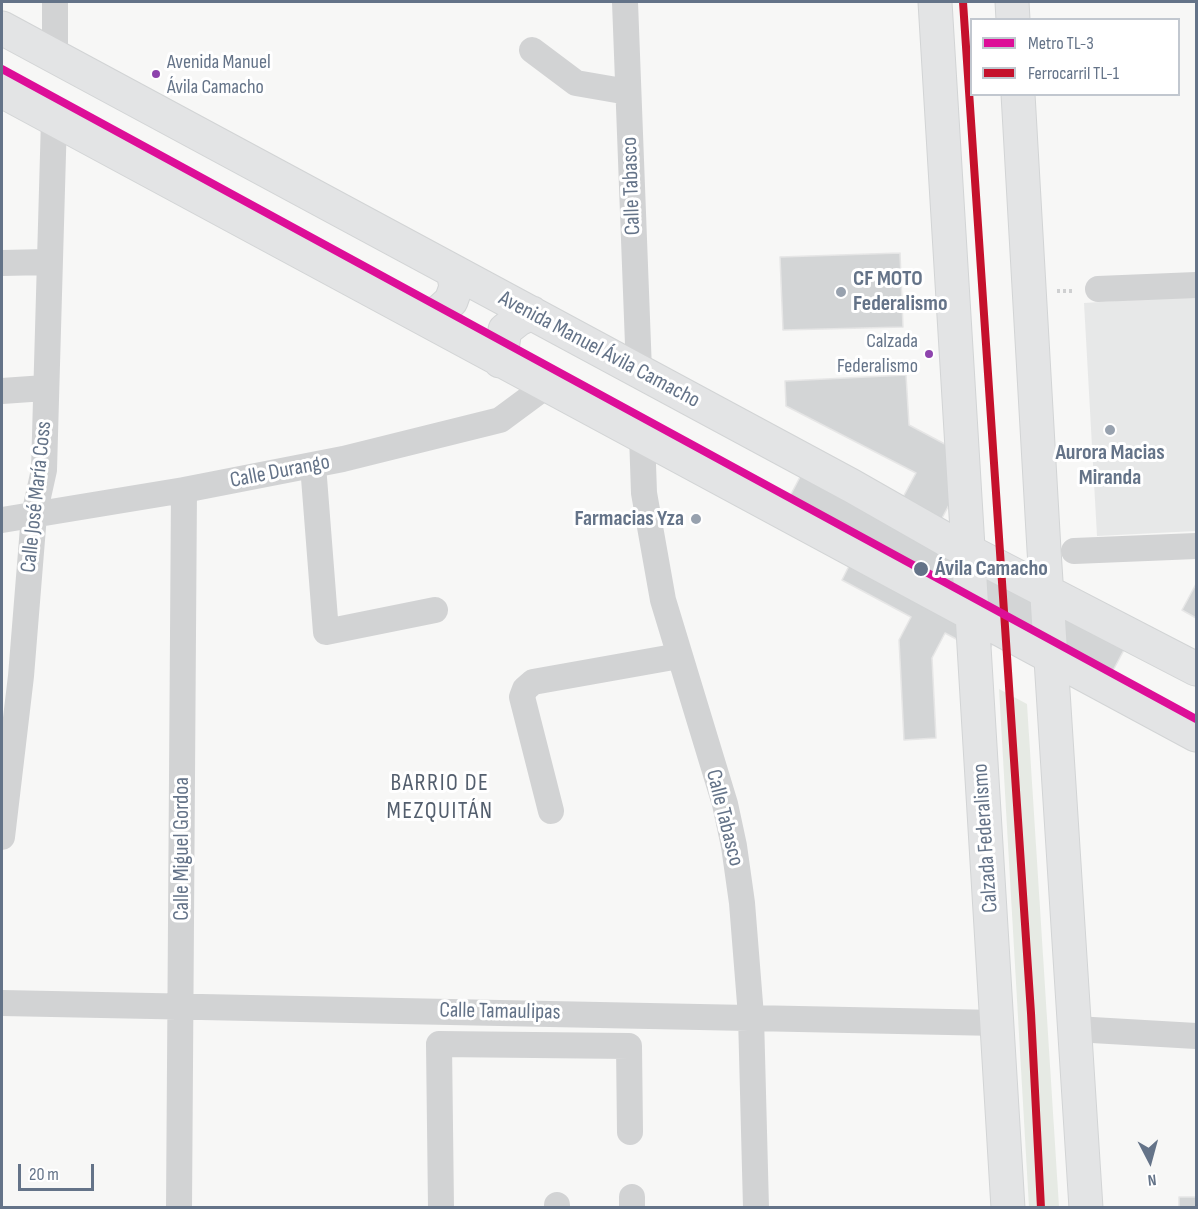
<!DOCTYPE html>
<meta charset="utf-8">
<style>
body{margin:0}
#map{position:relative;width:1198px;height:1209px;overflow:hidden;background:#f7f7f6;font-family:"Sofia Sans Condensed",sans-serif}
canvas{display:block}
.frame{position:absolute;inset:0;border:3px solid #647388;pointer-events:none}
.legend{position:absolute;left:970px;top:18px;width:210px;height:78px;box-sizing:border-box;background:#fff;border:2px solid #c1c7cf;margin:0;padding:8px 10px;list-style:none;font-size:18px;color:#647388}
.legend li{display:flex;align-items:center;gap:12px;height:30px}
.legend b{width:30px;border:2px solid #c1c7cf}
.north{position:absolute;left:1120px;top:1131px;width:60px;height:60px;-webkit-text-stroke:4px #fff;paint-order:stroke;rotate:174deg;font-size:16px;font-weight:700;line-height:24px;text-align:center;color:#647388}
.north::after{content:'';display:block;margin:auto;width:21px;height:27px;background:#647388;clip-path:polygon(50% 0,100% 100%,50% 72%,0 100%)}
.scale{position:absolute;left:18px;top:1164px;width:76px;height:27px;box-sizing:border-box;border:3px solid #647388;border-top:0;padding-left:8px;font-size:18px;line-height:21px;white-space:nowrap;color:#647388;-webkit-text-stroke:4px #fff;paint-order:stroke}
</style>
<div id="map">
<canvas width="1198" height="1209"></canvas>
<div class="frame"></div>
<ul class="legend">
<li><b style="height:8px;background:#dd0e98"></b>Metro TL-3</li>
<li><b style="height:8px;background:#c5112c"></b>Ferrocarril TL-1</li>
</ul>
<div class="north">N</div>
<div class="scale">20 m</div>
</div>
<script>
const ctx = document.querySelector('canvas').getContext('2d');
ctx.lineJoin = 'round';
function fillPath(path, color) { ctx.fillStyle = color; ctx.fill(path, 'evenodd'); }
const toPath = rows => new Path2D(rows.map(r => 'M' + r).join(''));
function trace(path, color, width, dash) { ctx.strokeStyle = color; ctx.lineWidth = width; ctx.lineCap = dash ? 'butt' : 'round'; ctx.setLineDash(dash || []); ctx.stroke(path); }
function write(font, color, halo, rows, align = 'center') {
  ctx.font = font + ' "Sofia Sans Condensed",sans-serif'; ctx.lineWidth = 6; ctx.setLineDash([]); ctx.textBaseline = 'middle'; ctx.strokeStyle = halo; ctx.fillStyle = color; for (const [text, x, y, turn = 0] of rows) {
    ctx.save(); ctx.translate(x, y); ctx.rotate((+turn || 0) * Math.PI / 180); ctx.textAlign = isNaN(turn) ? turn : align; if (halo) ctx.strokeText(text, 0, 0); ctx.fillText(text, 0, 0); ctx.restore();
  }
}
fillPath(toPath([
 [1196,296,1196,531,1097,536,1084,303]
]), '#e7e8e8');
fillPath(toPath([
 [999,689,1027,704,1059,1207,1029,1207]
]), '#e6eae4');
const building = toPath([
 [900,253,903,327,783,330,780,257,900,253],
 [906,375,909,425,973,459,939,524,1133,633,1101,693,996,638,986,655,945,633,932,658,936,738,904,740,899,640,911,617,842,580,853,558,778,519,811,456,902,499,916,473,786,406,785,381,906,375],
 [1196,584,1196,618,1182,610,1196,584],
 [1179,1197,1196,1197,1196,1208,1179,1208,1179,1197]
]);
fillPath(building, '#d3d5d6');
trace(building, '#e6e6e6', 1.5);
const major = toPath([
 [935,2,1008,1208],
 [1012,2,1013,20],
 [2,28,852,486,945,539,1196,669],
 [2,91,1196,735],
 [1018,94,1044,550,1086,1208],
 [421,317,439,312,451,301,456,287,453,271],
 [500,361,505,330,519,319,532,313]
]);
trace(major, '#d2d4d5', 35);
trace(toPath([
 [1057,291,1073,291]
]), '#cfd0d1', 4, [3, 3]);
trace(toPath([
 [625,2,639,371],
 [532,50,576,83,628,92],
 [55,57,55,2],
 [2,263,48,262],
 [1098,289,1196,285],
 [2,391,45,388],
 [642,435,644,493,663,600,725,804,734,846,742,903,751,1016,756,1208],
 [313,465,326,632,435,610],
 [2,520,184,490,343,459,500,420,546,386],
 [1074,551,1196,546],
 [551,811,522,697,525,689,533,682,679,656],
 [2,837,21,676,34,515,44,470,54,119],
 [2,1003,998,1023],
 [1075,1029,1196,1036],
 [632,1197,632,1208],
 [557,1205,557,1208],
 [179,1208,184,490],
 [441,1208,439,1044,629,1046,630,1132]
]), '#d2d3d4', 26);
trace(major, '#e3e4e5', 33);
trace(toPath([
 [963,2,1031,1013,1041,1208]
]), '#c5112c', 8);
trace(toPath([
 [2,69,1196,719]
]), '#dd0e98', 8);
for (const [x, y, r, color] of [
 [156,74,5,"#8e44ad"],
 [841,292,6,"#97a1ae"],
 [929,354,5,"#8e44ad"],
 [1110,430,6,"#97a1ae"],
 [696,519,6,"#97a1ae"],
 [921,569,8,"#647388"]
]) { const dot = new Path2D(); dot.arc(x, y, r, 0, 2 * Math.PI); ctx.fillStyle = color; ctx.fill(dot); trace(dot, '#fff', 2); }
write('20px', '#647388', '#fff', [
 ["Avenida Manuel",167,63],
 ["Ávila Camacho",167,88],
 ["Calzada",918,342,"right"],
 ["Federalismo",918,367,"right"]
], 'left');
write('22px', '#647388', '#fff', [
 ["Calle Tabasco",632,186,-92],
 ["Avenida Manuel Ávila Camacho",599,350,28],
 ["Calle Durango",280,472,-11],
 ["Calle José María Coss",37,497,-84],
 ["Calle Tabasco",724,818,76],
 ["Calzada Federalismo",986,838,-94],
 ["Calle Miguel Gordoa",182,849,-90],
 ["Calle Tamaulipas",500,1012,1]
]);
write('bold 22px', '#647388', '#fff', [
 ["CF MOTO",853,279],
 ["Federalismo",853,304],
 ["Aurora Macias",1110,453,"center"],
 ["Miranda",1110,478,"center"],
 ["Farmacias Yza",684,519,"right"]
], 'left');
write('bold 22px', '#647388', '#fff', [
 ["Ávila Camacho",935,569]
], 'left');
ctx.letterSpacing = '1.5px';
write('24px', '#535e6d', '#fff', [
 ["BARRIO DE",440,784],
 ["MEZQUITÁN",440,812]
]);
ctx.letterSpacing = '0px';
</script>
